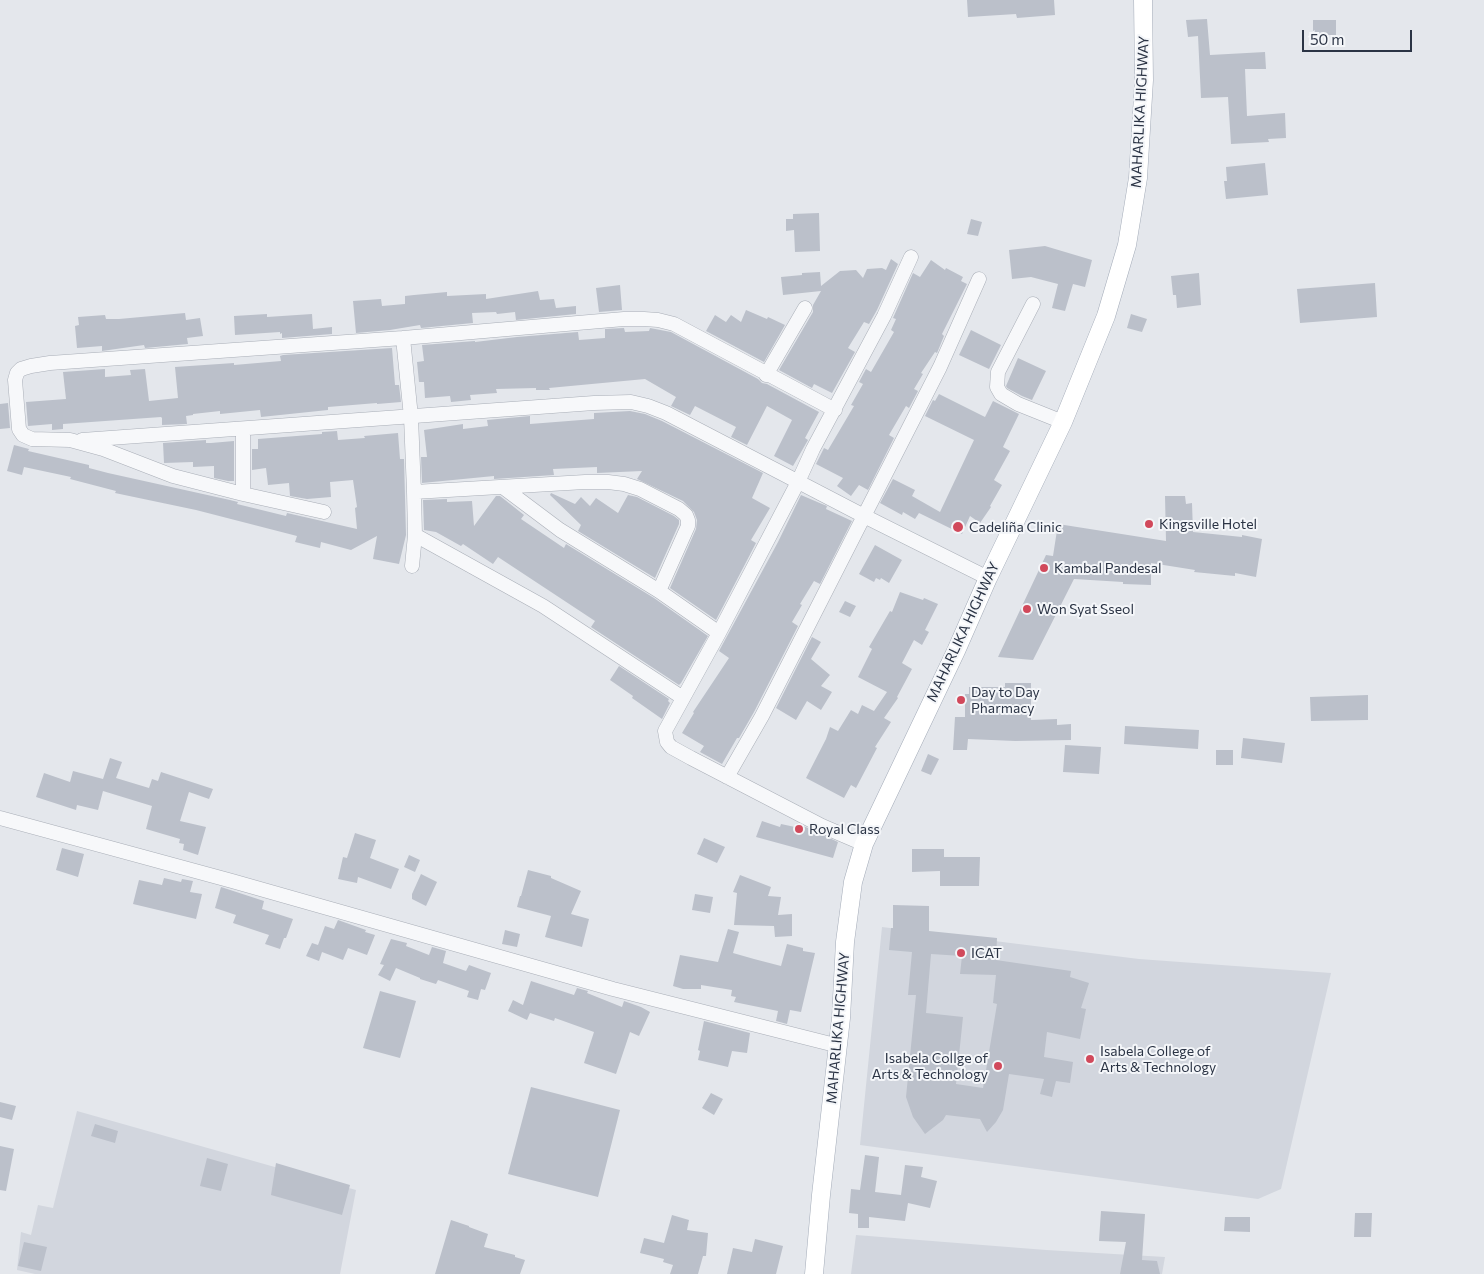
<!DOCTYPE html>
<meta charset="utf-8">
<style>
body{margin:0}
#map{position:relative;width:1484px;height:1274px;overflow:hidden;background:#e4e7ec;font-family:Commissioner,sans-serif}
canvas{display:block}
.scale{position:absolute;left:1302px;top:30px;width:110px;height:22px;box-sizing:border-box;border:2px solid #2b3445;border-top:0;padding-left:6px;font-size:15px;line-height:18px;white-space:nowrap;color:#2b3445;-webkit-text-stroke:4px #f4f6f9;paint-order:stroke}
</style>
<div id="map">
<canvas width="1484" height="1274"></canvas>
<div class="scale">50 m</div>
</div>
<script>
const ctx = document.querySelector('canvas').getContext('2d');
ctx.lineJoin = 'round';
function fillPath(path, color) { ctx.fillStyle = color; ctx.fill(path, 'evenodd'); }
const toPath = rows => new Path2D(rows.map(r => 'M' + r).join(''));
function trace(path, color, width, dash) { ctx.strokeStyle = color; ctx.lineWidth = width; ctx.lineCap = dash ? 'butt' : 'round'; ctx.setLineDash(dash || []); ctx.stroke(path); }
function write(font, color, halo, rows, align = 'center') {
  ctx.font = font + ' Commissioner,sans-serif'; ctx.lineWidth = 4; ctx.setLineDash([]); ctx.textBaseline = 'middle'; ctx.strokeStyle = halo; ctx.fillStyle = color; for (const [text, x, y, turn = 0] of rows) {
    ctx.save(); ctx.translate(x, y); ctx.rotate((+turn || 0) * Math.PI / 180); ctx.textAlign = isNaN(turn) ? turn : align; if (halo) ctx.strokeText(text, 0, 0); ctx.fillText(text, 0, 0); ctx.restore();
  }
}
fillPath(toPath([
 [882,927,1139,959,1331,973,1281,1189,1258,1199,860,1145],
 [77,1111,356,1190,340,1274,35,1274,17,1270,21,1232,31,1235,38,1205,53,1208],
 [856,1235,1046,1250,1165,1257,1162,1274,851,1274]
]), '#d2d6de');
fillPath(toPath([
 [967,0,1054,0,1055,15,1017,18,1016,14,968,17],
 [1207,19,1210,55,1265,52,1266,69,1245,69,1247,116,1285,113,1286,138,1268,139,1269,142,1231,144,1228,97,1201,98,1198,36,1188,37,1186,20],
 [1313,20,1336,20,1336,35,1313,35],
 [1265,163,1268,195,1226,199,1224,181,1227,181,1226,167],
 [819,213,820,251,795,252,794,230,786,231,786,219,793,219,793,214],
 [971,219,982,222,978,236,967,234],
 [1045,246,1092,260,1085,287,1073,284,1065,311,1052,308,1058,284,1031,277,1012,279,1009,250],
 [891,259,898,264,877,310,869,324,864,322,848,348,855,352,832,393,814,384,812,388,779,370,813,312,813,305,821,291,783,295,781,277,802,275,802,273,820,272,821,286,840,271,856,270,863,278,867,269,882,268,886,270],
 [931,260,945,270,946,268,963,277,961,281,967,284,942,334,944,336,937,353,935,352,921,373,923,374,914,389,918,391,909,408,906,406,889,435,894,438,868,490,859,485,851,496,837,486,843,478,816,464,824,448,828,450,854,406,851,405,863,384,859,382,866,369,871,372,894,332,891,330,896,319,893,318,913,273,920,277],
 [1199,273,1201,305,1177,308,1176,295,1173,295,1171,276],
 [1375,283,1377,317,1300,323,1297,289],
 [620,285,622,310,599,312,596,288],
 [538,291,540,300,554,299,556,308,576,306,576,314,516,320,515,312,497,314,496,312,472,313,473,323,421,328,420,325,390,330,356,333,353,301,381,299,382,306,405,304,405,296,414,295,447,292,447,296,486,294,486,299],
 [746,310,767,319,768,317,785,325,764,362,706,331,715,315,726,322,731,315,741,322],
 [185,313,186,320,200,318,203,336,187,338,188,344,145,348,144,345,102,351,102,346,77,348,75,326,79,325,78,317,105,315,106,319,119,319],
 [267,314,267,317,312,314,313,329,332,327,332,334,282,338,282,333,280,334,280,332,235,335,234,316],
 [1131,314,1147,319,1142,332,1127,328],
 [624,328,625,332,649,331,650,328,671,332,758,379,762,383,767,384,819,412,805,438,808,440,793,466,774,456,792,420,767,406,747,445,731,437,736,427,695,406,690,415,671,406,676,397,645,379,549,388,550,390,536,390,536,388,496,389,497,393,470,395,471,400,451,402,450,396,425,398,424,382,419,382,417,362,424,361,422,345,475,341,475,342,517,337,578,332,579,340,605,338,605,329],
 [971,330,1001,345,989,369,959,355],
 [392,348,395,385,399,385,401,402,377,404,377,403,328,407,328,410,261,417,260,410,220,414,220,411,193,414,193,415,186,416,187,424,162,425,162,418,161,417,63,424,63,429,52,430,52,424,28,426,26,402,66,399,63,372,105,369,105,377,131,375,130,370,145,369,149,401,178,398,175,367,234,363,234,365,281,361,280,356,283,355],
 [1018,358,1046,371,1032,400,1022,396,1007,388,1006,386],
 [939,394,985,417,993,401,1019,414,1003,447,1010,451,994,480,1002,485,990,506,991,507,980,523,970,516,962,534,919,513,915,519,903,512,902,515,880,503,893,479,915,490,912,496,940,512,974,440,925,416,933,400,935,401],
 [8,403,10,428,0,429,0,404],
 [630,411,645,414,662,421,763,473,752,498,770,508,751,540,756,543,716,620,670,588,696,529,697,520,694,512,683,501,637,479,642,471,597,473,597,467,553,469,554,475,494,479,494,476,422,483,421,457,427,457,424,430,463,424,463,429,488,426,487,420,530,416,530,424,594,419,594,413],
 [337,431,338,440,365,438,364,436,398,433,400,459,404,459,406,535,399,564,373,559,377,536,351,550,321,542,320,548,295,542,297,536,196,510,115,493,116,491,70,479,71,477,24,467,22,475,7,471,14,445,29,449,28,451,89,465,89,468,108,473,230,500,238,502,237,504,286,516,287,513,357,529,355,508,357,507,353,480,330,482,331,497,307,499,290,496,289,483,268,485,266,468,252,470,252,449,258,449,258,439,322,434,322,432],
 [206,440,206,443,211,443,234,441,234,481,228,481,214,478,214,466,193,467,193,462,164,463,163,443],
 [551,493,575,504,581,497,590,506,596,498,618,513,628,495,637,497,674,516,679,520,679,524,655,578,578,531,581,525,550,495],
 [801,495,822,504,827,506,826,509,852,521,820,584,814,581,800,604,802,605,792,622,798,626,754,712,739,738,737,738,722,764,700,752,704,746,682,733,694,713,693,712,729,658,719,651,778,542],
 [496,496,500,496,524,515,521,519,564,548,566,544,654,598,708,636,681,683,679,685,591,627,595,621,498,557,493,564,463,544,461,546,436,532,424,530,423,500,447,499,447,502,472,501,474,526],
 [1165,496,1185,496,1186,504,1192,503,1193,532,1242,537,1242,535,1262,539,1256,577,1235,573,1235,576,1194,572,1195,570,1151,563,1151,585,1123,584,1123,582,1074,579,1033,660,998,657,1046,555,1053,556,1058,524,1166,541],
 [875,545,902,560,889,583,881,578,880,580,876,578,874,582,859,574],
 [900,592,923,600,924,598,938,604,925,630,929,632,922,645,914,640,902,663,912,669,897,697,898,698,884,718,891,722,875,747,877,748,856,788,851,785,844,798,806,778,826,739,830,727,838,731,851,710,858,714,862,705,874,711,887,692,858,677,872,649,869,647,890,611,892,612],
 [845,601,856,606,850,617,839,612],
 [812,637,821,642,811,659,830,675,821,686,832,692,821,710,807,701,796,720,776,708],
 [619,666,669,699,668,701,670,703,662,719,632,698,633,696,610,680],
 [1005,683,1031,683,1031,720,1057,719,1057,725,1071,724,1071,740,1015,741,968,739,967,750,953,750,955,717,965,717,965,694,969,694,969,687,1005,687],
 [1368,695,1368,720,1311,721,1310,697],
 [1125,726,1199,730,1198,749,1124,744],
 [1243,738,1285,743,1282,763,1241,758],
 [1065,745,1101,747,1099,774,1063,772],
 [1216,750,1233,750,1233,765,1216,765],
 [928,754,939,759,931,775,921,771],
 [110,758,122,762,116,778,149,788,152,779,158,781,161,772,213,789,209,799,189,792,180,821,206,827,198,855,183,850,184,844,179,843,180,839,146,829,152,806,103,791,98,810,77,805,76,810,36,797,44,773,70,782,73,771,103,779],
 [762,821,780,827,781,824,795,827,797,823,838,842,833,858,756,837],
 [355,833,376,840,370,858,399,869,391,889,358,877,357,883,338,879,343,857,347,858],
 [704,838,725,847,717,863,697,854],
 [62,848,84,854,78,877,56,870],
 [912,849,944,849,944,857,980,857,979,886,940,886,940,871,912,872],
 [409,855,420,860,415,872,404,867],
 [528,870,551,876,551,878,581,891,571,914,589,919,582,947,545,937,551,916,517,907,520,896,521,896],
 [421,874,437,882,426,906,412,899,412,894],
 [740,875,771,887,768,896,781,897,778,915,792,914,792,936,775,937,774,926,734,925,737,893,733,892],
 [164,878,181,882,182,879,193,881,190,892,202,894,196,919,133,904,139,880,162,885],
 [221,887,264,901,262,909,293,919,286,938,284,938,280,949,265,944,269,935,233,923,236,915,215,908],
 [695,894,713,897,710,913,692,910],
 [893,905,929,906,929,931,997,938,996,960,1071,971,1070,977,1089,983,1081,1008,1086,1009,1080,1039,1047,1032,1044,1057,1073,1062,1070,1083,1056,1081,1052,1097,1040,1094,1044,1079,1009,1074,1003,1110,996,1122,987,1132,980,1119,946,1115,943,1120,925,1134,913,1117,906,1097,916,995,908,995,912,952,889,950,891,928,893,928],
 [931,954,962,956,960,974,996,975,993,1003,997,1004,983,1088,956,1084,963,1017,926,1013],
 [338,920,366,930,365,932,375,935,367,955,348,948,343,960,322,952,319,961,306,956,312,943,318,945,325,926,334,929],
 [728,929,739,932,733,953,754,959,781,966,787,944,803,948,803,951,815,953,801,1012,790,1010,787,1024,776,1021,778,1011,734,1002,736,997,731,996,732,990,701,985,701,989,683,989,673,986,680,955,718,962],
 [505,930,520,934,517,947,502,944],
 [391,939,407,943,406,946,429,955,432,947,446,951,443,963,466,971,469,965,491,973,485,990,481,989,478,1000,467,997,469,991,438,980,436,984,420,979,420,978,396,968,390,981,378,975,384,965,380,964],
 [531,981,574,995,577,988,588,991,587,993,622,1007,624,1001,641,1007,650,1012,639,1036,630,1032,616,1074,584,1063,594,1032,555,1018,554,1021,530,1013,527,1020,508,1011,513,1000,523,1005],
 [380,991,416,1001,400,1058,363,1048],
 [704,1021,750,1033,747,1053,732,1051,728,1067,698,1060,700,1051,698,1050],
 [531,1087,620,1110,598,1197,508,1174],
 [711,1093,723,1099,714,1115,702,1108],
 [0,1102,16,1106,12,1120,0,1117],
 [95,1124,118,1131,115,1143,91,1136],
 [0,1146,14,1149,6,1191,0,1190],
 [865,1155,879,1157,875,1192,901,1195,905,1165,923,1167,921,1177,937,1181,930,1208,908,1203,905,1221,869,1217,869,1228,858,1228,858,1214,849,1213,851,1189,860,1190],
 [207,1158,228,1164,221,1191,200,1186],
 [276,1163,350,1185,342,1215,271,1195],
 [1101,1211,1145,1214,1142,1260,1157,1261,1160,1274,1120,1274,1126,1242,1099,1241],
 [1355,1213,1372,1213,1371,1237,1354,1237],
 [672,1215,689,1220,687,1230,708,1233,706,1256,703,1256,698,1274,670,1274,673,1265,663,1262,664,1259,640,1253,644,1238,664,1243],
 [1225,1217,1250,1217,1250,1232,1224,1231],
 [451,1220,469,1226,469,1227,488,1234,484,1247,515,1255,515,1257,525,1260,520,1274,435,1274],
 [755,1239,783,1246,776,1274,727,1274,733,1248,752,1252],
 [24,1242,47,1247,41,1271,18,1266]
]), '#bbc0ca');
const minor = toPath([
 [1033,304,998,372,997,387,1001,394,1018,404,1063,422],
 [403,338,411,417,414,492,415,535,412,566],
 [766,375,805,308],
 [243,429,243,494],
 [82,440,594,403,631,402,648,406,666,413,864,516,988,578],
 [504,488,560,530,659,591,719,633],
 [414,492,585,482,608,482,624,484,640,489,679,509,686,515,688,520,688,526,659,591],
 [324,512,243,494,173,476,103,449,70,440,32,439,23,435,19,429,15,380,17,373,21,369,31,366,50,363,403,338,624,319,644,319,658,320,674,324,835,410],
 [415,535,543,606,683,698],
 [727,777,762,716,940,367,979,279],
 [0,818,232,881,613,989,839,1046],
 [864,844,822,826,691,758,671,747,667,742,665,731,719,633,798,482,813,449,884,316,911,257]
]);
const major = toPath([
 [814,1274,821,1195,841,1018,845,942,853,882,864,844,956,651,988,578,1063,422,1106,316,1127,245,1138,178,1144,80,1143,0]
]);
trace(minor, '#a9aeb7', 15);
trace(major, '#a3abb8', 19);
trace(minor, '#f7f8fa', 14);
trace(major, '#fff', 18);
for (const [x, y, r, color] of [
 [1149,524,5,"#d1495b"],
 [958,527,6,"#d1495b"],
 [1044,568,5,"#d1495b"],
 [1027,609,5,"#d1495b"],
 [961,700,5,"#d1495b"],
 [799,829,5,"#d1495b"],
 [961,953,5,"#d1495b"],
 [1090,1059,5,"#d1495b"],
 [998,1066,5,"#d1495b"]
]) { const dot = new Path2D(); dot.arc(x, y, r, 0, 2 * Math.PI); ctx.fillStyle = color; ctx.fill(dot); trace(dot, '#f4f6f9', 2); }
write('14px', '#2b3445', '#f4f6f9', [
 ["MAHARLIKA HIGHWAY",1140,112,-87],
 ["MAHARLIKA HIGHWAY",963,632,-65],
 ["MAHARLIKA HIGHWAY",838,1028,-85]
]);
write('14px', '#2b3445', '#f4f6f9', [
 ["Kingsville Hotel",1159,524],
 ["Cadeliña Clinic",969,527],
 ["Kambal Pandesal",1054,568],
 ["Won Syat Sseol",1037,609],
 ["Day to Day",971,692],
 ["Pharmacy",971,708],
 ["Royal Class",809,829],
 ["ICAT",971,953],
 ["Isabela College of",1100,1051],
 ["Arts & Technology",1100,1067],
 ["Isabela Collge of",988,1058,"right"],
 ["Arts & Technology",988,1074,"right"]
], 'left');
</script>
